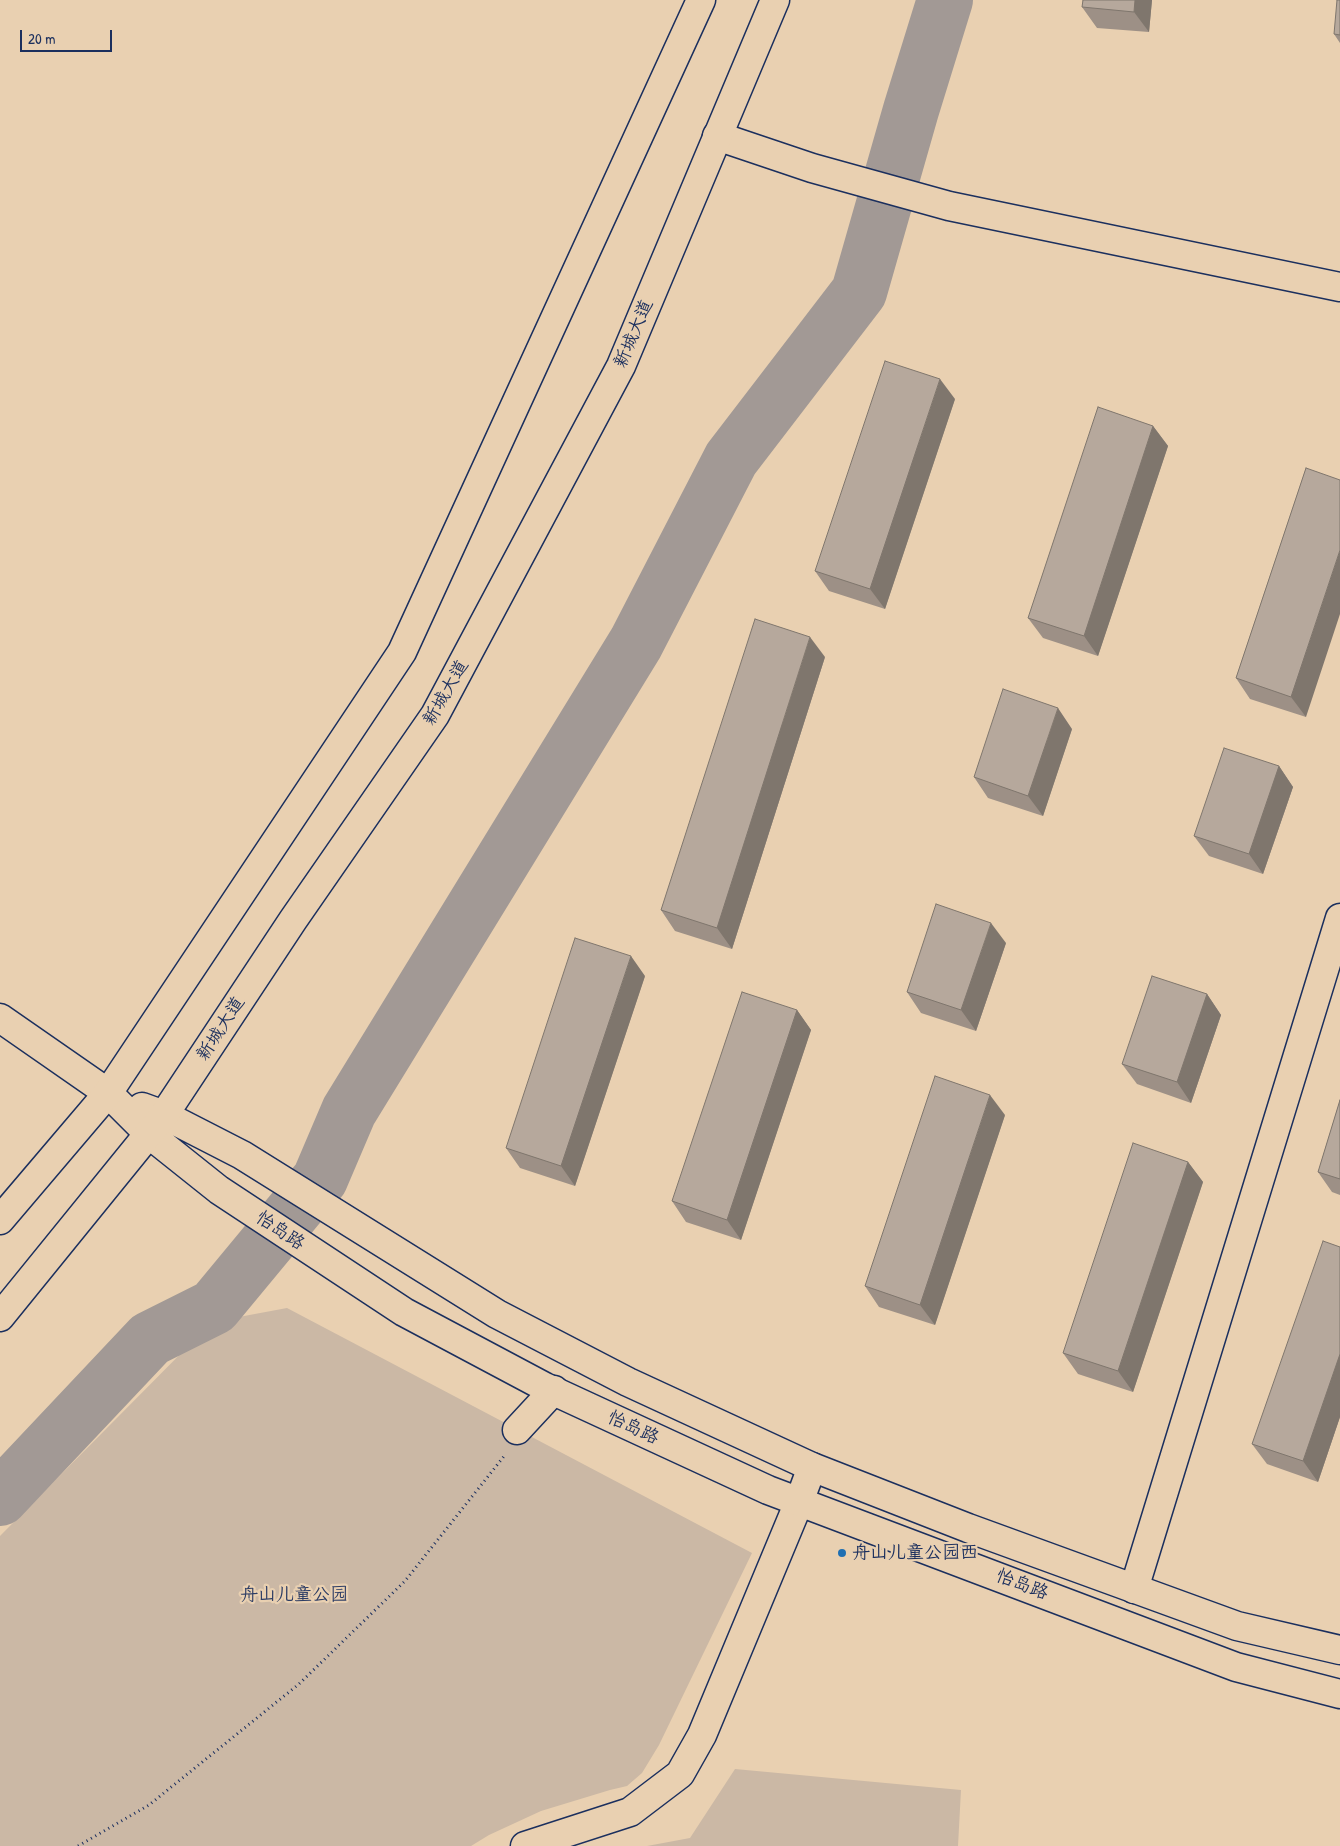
<!DOCTYPE html>
<meta charset="utf-8">
<style>
body{margin:0}
#map{position:relative;width:1340px;height:1846px;overflow:hidden;background:#e9d0b1;font-family:"Patrick Hand",sans-serif}
canvas{display:block}
.scale{position:absolute;left:20px;top:30px;width:92px;height:22px;box-sizing:border-box;border:2px solid #1b2f5e;border-top:0;padding-left:6px;font-size:15px;line-height:18px;white-space:nowrap;color:#1b2f5e;-webkit-text-stroke:4px #e9d0b1;paint-order:stroke}
</style>
<div id="map">
<canvas width="1340" height="1846"></canvas>
<div class="scale">20 m</div>
</div>
<script>
const ctx = document.querySelector('canvas').getContext('2d');
ctx.lineJoin = 'round';
function fillPath(path, color) { ctx.fillStyle = color; ctx.fill(path, 'evenodd'); }
const toPath = rows => new Path2D(rows.map(r => 'M' + r).join(''));
function trace(path, color, width, dash) { ctx.strokeStyle = color; ctx.lineWidth = width; ctx.lineCap = dash ? 'butt' : 'round'; ctx.setLineDash(dash || []); ctx.stroke(path); }
function write(font, color, halo, rows, align = 'center') {
  ctx.font = font + ' "Patrick Hand","LXGW WenKai TC",sans-serif'; ctx.lineWidth = 4.5; ctx.setLineDash([]); ctx.textBaseline = 'middle'; ctx.strokeStyle = halo; ctx.fillStyle = color; for (const [text, x, y, turn = 0] of rows) {
    ctx.save(); ctx.translate(x, y); ctx.rotate((+turn || 0) * Math.PI / 180); ctx.textAlign = isNaN(turn) ? turn : align; if (halo) ctx.strokeText(text, 0, 0); ctx.fillText(text, 0, 0); ctx.restore();
  }
}
fillPath(toPath([
 [287,1308,752,1553,659,1745,642,1773,627,1786,610,1790,541,1811,489,1835,471,1846,0,1846,0,1536,212,1322],
 [735,1769,961,1790,958,1846,647,1846,690,1838]
]), '#cbb8a5');
trace(toPath([
 [0,1498,150,1339,214,1307,320,1179,349,1111,636,643,731,459,859,292,911,110,945,0]
]), '#a29995', 56);
const minor = toPath([
 [717,136,812,168,949,206,1340,287],
 [517,1430,554,1390],
 [1134,1589,1340,918],
 [525,1846,630,1812,680,1774,702,1735,799,1502,812,1467]
]);
const tertiary = toPath([
 [0,1018,108,1093,150,1135,219,1190,404,1312,545,1387,768,1490,1236,1667,1340,1694],
 [142,1107,164,1115,242,1155,497,1314,628,1382,812,1467,968,1528,1237,1626,1340,1650]
]);
const secondary = toPath([
 [0,1220,108,1093,402,652,701,0],
 [0,1317,164,1115,293,920,435,715,621,366,775,0]
]);
trace(minor, '#1b2f5e', 31);
trace(tertiary, '#1b2f5e', 31);
trace(secondary, '#1b2f5e', 31);
trace(toPath([
 [78,1846,149,1805,299,1684,405,1581,505,1455]
]), '#1b2f5e', 3, [1, 4]);
trace(minor, '#e9d0b1', 28);
trace(tertiary, '#e9d0b1', 28);
trace(secondary, '#e9d0b1', 28);
fillPath(toPath([
 [1083,0,1152,0,1149,32,1097,28,1082,7],
 [1340,0,1340,43,1334,34],
 [955,399,885,609,829,591,815,571],
 [1153,426,1168,446,1098,656,1043,638,1028,618],
 [1306,468,1306,717,1250,699,1236,678],
 [825,657,732,949,675,931,661,910],
 [1072,729,1043,816,988,798,974,777],
 [1279,766,1293,787,1263,874,1209,856,1194,836],
 [1006,943,976,1031,921,1013,907,992],
 [645,976,575,1186,520,1168,506,1148],
 [1207,994,1221,1015,1191,1103,1137,1084,1122,1064],
 [797,1010,811,1030,741,1240,686,1222,672,1201],
 [1340,1100,1340,1195,1332,1192,1318,1172],
 [1005,1115,935,1325,879,1307,865,1286],
 [1188,1162,1203,1182,1133,1392,1078,1374,1063,1353],
 [1340,1247,1340,1417,1318,1482,1267,1464,1252,1444]
]), '#9d9086');
fillPath(toPath([
 [1135,0,1152,0,1149,32,1134,12],
 [940,379,955,399,885,609,870,589],
 [1153,426,1168,446,1098,656,1084,636],
 [1340,550,1340,614,1306,717,1291,697],
 [810,637,825,657,732,949,717,928],
 [1058,708,1072,729,1043,816,1028,796],
 [1279,766,1293,787,1263,874,1249,854],
 [991,923,1006,943,976,1031,961,1010],
 [631,956,645,976,575,1186,561,1166],
 [1207,994,1221,1015,1191,1103,1177,1082],
 [797,1010,811,1030,741,1240,727,1220],
 [990,1095,1005,1115,935,1325,920,1305],
 [1188,1162,1203,1182,1133,1392,1118,1371],
 [1340,1354,1340,1417,1318,1482,1303,1461]
]), '#7f766d');
const building = toPath([
 [1083,0,1135,0,1134,12,1082,7,1083,0],
 [1337,0,1340,0,1340,35,1334,34,1337,0],
 [885,361,940,379,870,589,815,571,885,361],
 [1098,407,1153,426,1084,636,1028,618,1098,407],
 [1306,468,1340,480,1340,550,1291,697,1236,678,1306,468],
 [755,619,810,637,717,928,661,910,755,619],
 [1003,689,1058,708,1028,796,974,777,1003,689],
 [1224,748,1279,766,1249,854,1194,836,1224,748],
 [936,904,991,923,961,1010,907,992,936,904],
 [575,938,631,956,561,1166,506,1148,575,938],
 [1152,976,1207,994,1177,1082,1122,1064,1152,976],
 [742,992,797,1010,727,1220,672,1201,742,992],
 [935,1076,990,1095,920,1305,865,1286,935,1076],
 [1340,1100,1340,1179,1318,1172,1340,1100],
 [1133,1143,1188,1162,1118,1371,1063,1353,1133,1143],
 [1323,1241,1340,1247,1340,1354,1303,1461,1252,1444,1323,1241]
]);
fillPath(building, '#b6a89c');
trace(building, '#7f766d', 1);
for (const [x, y, r, color] of [
 [842,1553,5,"#1f6fb2"]
]) { const dot = new Path2D(); dot.arc(x, y, r, 0, 2 * Math.PI); ctx.fillStyle = color; ctx.fill(dot); trace(dot, '#e9d0b1', 2); }
write('18px', '#1b2f5e', '#e9d0b1', [
 ["新城大道",634,334,-67],
 ["新城大道",446,693,-60],
 ["新城大道",221,1029,-57],
 ["怡岛路",280,1231,34],
 ["怡岛路",633,1428,25],
 ["怡岛路",1022,1585,21]
]);
write('18px', '#1b2f5e', '#e9d0b1', [
 ["舟山儿童公园西",852,1553]
], 'left');
write('18px', '#2d3d65', '#e9d0b1', [
 ["舟山儿童公园",294,1595]
]);
</script>
